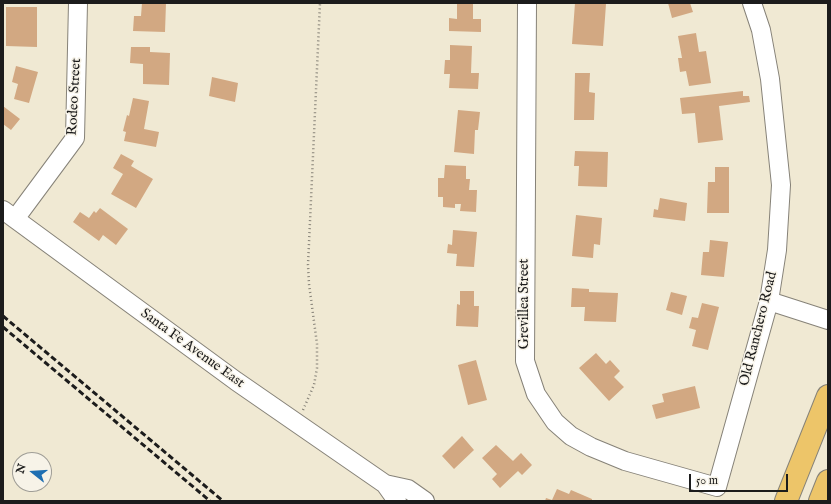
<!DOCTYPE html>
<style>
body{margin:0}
#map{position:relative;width:831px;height:504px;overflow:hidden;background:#f0e9d3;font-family:"IM FELL English",serif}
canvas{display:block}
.frame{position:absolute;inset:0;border:4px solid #1c1c1c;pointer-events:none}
.north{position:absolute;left:12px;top:452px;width:40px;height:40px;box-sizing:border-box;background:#f7f3e8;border:1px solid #9f9d96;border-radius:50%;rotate:287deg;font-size:11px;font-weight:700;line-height:16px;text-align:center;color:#1c1c1c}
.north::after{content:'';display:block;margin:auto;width:14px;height:18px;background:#1f6fb2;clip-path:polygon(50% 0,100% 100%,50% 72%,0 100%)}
.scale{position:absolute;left:689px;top:474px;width:99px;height:18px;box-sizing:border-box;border:2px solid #1c1c1c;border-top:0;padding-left:5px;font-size:12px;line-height:14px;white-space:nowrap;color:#1c1c1c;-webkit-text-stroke:3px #f7f3e8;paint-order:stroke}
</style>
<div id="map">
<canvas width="831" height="504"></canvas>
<div class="frame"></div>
<div class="north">N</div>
<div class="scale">50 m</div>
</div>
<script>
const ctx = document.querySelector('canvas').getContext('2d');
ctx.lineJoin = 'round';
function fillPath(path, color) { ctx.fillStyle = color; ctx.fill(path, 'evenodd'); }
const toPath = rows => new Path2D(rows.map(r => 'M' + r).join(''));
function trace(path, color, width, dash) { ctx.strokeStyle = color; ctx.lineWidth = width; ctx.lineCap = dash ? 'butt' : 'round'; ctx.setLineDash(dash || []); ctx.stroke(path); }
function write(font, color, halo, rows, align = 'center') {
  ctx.font = font + ' "IM FELL English",serif'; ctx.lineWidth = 3; ctx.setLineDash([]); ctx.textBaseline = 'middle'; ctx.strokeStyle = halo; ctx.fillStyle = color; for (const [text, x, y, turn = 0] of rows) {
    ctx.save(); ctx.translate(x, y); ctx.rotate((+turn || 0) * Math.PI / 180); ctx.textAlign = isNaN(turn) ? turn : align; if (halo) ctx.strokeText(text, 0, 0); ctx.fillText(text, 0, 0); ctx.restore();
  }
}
fillPath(toPath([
 [142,3,166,3,165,32,133,31,134,16,141,16],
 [457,3,473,3,473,19,481,19,481,32,449,31,449,18,457,19],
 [575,3,606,4,603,46,572,44],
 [668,3,690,3,693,12,672,18],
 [6,7,37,7,37,47,6,46],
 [696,33,699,52,706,51,711,83,689,86,686,71,680,72,678,58,682,58,678,36],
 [450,45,472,46,471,73,479,73,478,89,449,88,450,74,444,74,445,60,450,60],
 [131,47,150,47,150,52,170,53,169,85,143,84,143,64,130,63],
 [16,66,38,72,29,103,14,99,18,84,12,82],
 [575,73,590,73,589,92,595,93,594,120,574,120],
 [212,77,238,83,235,102,209,96],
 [743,91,743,96,749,96,750,102,719,106,723,140,698,143,695,113,682,114,680,98],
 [133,98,149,101,144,129,159,132,156,147,124,141,126,132,123,131,127,115,129,116],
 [3,106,20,119,11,130,3,124],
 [458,110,480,112,478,130,475,130,474,154,454,152],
 [575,151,608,152,607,187,578,186,579,166,574,166],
 [121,154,134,161,131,166,153,179,136,208,111,194,123,174,113,168],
 [445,165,466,166,466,179,470,179,469,190,477,190,476,212,460,211,461,204,455,204,455,208,443,207,443,197,438,197,438,178,444,178],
 [715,167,729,167,729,213,707,213,708,182,715,182],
 [660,198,687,203,685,221,653,217,654,209,658,210],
 [100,208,128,229,116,245,103,235,99,241,73,222,80,212,89,218,94,211,96,213],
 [576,215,602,218,600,245,594,244,593,258,572,256],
 [453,230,477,232,474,267,456,266,457,254,447,253,448,244,452,245],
 [710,240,728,242,724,277,701,275,703,252,709,252],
 [572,288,589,289,589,292,618,293,616,322,584,321,585,307,571,307],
 [460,291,474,291,474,306,479,306,478,327,456,326,457,304,460,305],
 [671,292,687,296,682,315,666,310],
 [702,303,719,307,708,350,692,346,696,330,689,328,692,317,698,318],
 [596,353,606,364,610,360,620,371,614,377,624,387,609,401,579,368],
 [476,360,487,400,468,405,458,365],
 [695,386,700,408,656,419,652,405,664,402,662,394],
 [462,436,474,450,454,469,442,456],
 [496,445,513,461,521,453,532,465,522,475,518,471,500,488,492,479,497,474,482,458],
 [557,489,569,494,571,490,592,499,592,501,545,501,546,498,552,500]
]), '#d2a882');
const minor = toPath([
 [527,3,525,361,536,394,555,422,571,436,591,447,625,461,717,487,769,301,777,250,781,185,770,79,761,30,752,3],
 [3,210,236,381,385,484,397,501],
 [15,219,75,138,78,3],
 [769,301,828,320],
 [385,484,408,489,425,501]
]);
const major = toPath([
 [786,501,828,396],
 [820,501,828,481]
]);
trace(minor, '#868278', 20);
trace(major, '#868278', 24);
trace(toPath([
 [303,410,314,385,317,368,317,344,309,284,308,265,320,3]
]), '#868278', 2.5, [1, 3]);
trace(minor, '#fff', 18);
trace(major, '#edc569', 22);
trace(toPath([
 [3,316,223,501],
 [3,327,210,501]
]), '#1c1c1c', 3, [6, 3]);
write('14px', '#1c1c1c', '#f7f3e8', [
 ["Rodeo Street",75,97,-87],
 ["Grevillea Street",525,304,-90],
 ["Old Ranchero Road",759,329,-76],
 ["Santa Fe Avenue East",192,349,36]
]);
</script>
